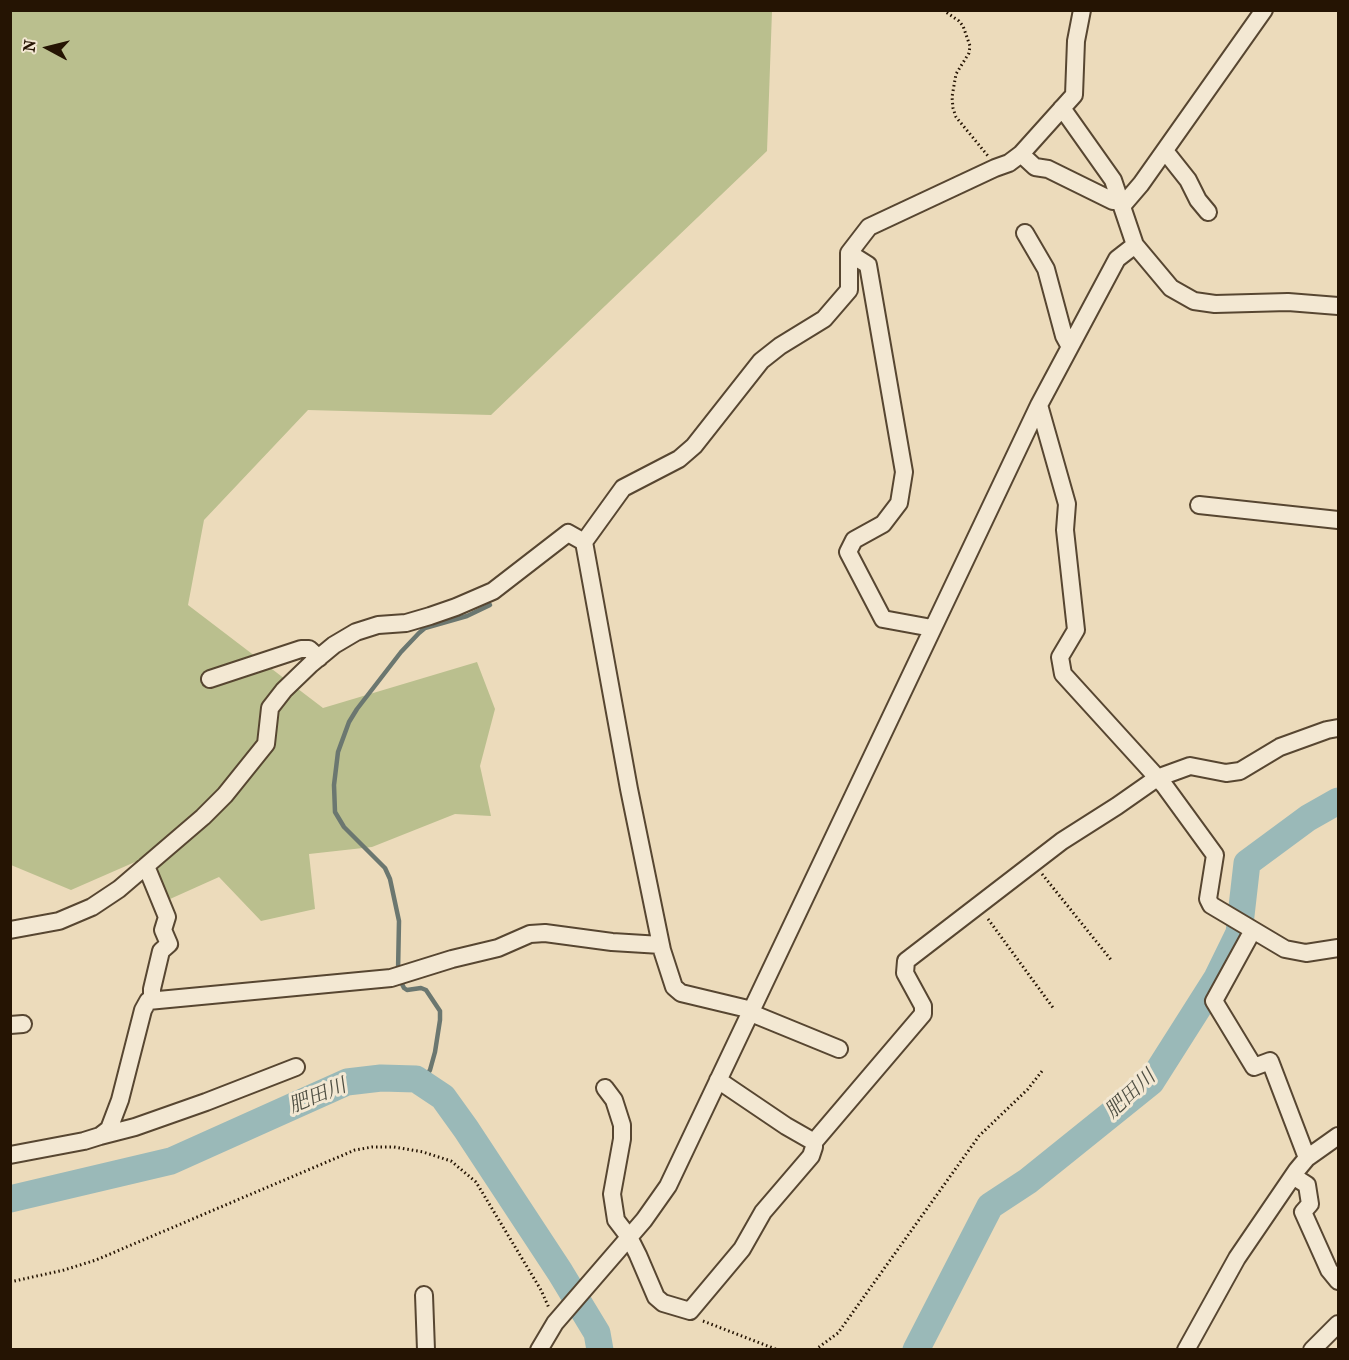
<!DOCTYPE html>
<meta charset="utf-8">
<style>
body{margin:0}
#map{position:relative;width:1349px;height:1360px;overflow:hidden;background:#ecdbbb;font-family:"IM FELL French Canon",serif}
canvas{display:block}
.frame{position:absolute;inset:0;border:12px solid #251403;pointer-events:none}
.north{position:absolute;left:18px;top:18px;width:60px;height:60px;-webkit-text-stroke:4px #f3e8d3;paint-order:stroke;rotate:277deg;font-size:16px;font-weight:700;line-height:24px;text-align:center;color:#251403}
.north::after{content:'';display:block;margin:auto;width:21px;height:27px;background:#251403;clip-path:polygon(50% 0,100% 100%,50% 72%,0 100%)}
</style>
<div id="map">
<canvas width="1349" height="1360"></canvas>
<div class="frame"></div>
<div class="north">N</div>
</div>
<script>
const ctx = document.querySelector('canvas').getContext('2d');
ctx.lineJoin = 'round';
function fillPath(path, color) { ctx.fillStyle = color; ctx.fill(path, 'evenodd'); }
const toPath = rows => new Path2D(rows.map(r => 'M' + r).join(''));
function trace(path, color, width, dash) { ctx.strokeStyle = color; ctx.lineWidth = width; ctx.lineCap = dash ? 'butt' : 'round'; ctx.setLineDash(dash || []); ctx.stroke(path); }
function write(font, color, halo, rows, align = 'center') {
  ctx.font = font + ' "IM FELL French Canon","Noto Serif JP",serif'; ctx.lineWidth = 6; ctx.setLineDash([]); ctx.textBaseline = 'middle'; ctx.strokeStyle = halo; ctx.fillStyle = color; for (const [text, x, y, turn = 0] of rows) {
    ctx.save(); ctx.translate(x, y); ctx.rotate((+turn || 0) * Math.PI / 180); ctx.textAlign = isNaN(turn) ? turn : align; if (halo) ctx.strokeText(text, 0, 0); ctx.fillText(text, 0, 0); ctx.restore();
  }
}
fillPath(toPath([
 [11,11,772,11,767,151,491,415,308,410,204,520,188,605,323,708,477,662,495,709,480,766,491,816,455,814,372,847,309,854,315,909,261,921,219,877,170,899,135,862,71,890,11,865]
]), '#babf8e');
trace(toPath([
 [398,972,399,921,390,879,385,868,344,827,335,812,334,785,338,752,349,722,357,709,401,652,419,633,425,628,467,616,490,605],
 [400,980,404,988,407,990,421,988,426,990,440,1011,440,1020,435,1052,430,1070,422,1083]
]), '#6b7770', 4.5);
trace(toPath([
 [10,1199,171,1161,347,1082,381,1078,416,1079,443,1097,466,1129,560,1272,597,1333,600,1350],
 [916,1350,990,1206,1028,1181,1151,1082,1217,978,1239,933,1247,863,1308,818,1338,801]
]), '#9ab9b8', 27);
const minor = toPath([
 [1062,108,1113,180,1135,245,1171,288,1194,301,1215,304,1288,302,1338,306],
 [1165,151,1188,180,1198,200,1208,212],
 [1021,154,1035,167,1048,169,1113,201,1121,200],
 [1123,205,1141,184,1264,10],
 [1025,233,1046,269,1064,336,1070,347],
 [849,253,868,265,904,472,899,503,883,524,854,540,848,552,883,619,932,628],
 [1039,405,1067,504,1065,530,1076,630,1060,657,1063,674,1164,785,1215,855,1208,899,1211,905,1285,949,1306,953,1338,948],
 [1199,505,1338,520],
 [210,679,301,649,309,649,319,658],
 [146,866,167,917,163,930,169,944,161,951,152,989,152,1000],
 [10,930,59,921,92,907,119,889,203,817,225,795,266,744,270,708,284,690,311,664,334,645,356,632,378,625,406,623,430,616,456,607,493,591,568,533,584,542],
 [1253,930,1214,1001,1254,1067,1270,1061,1307,1158],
 [752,1010,681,993,674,987,662,950,629,789,584,542,623,488,679,459,694,446,761,361,780,346,824,319,849,290,849,253,869,227,995,168,1009,163,1021,154,1074,95,1076,41,1082,10],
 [751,1013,839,1049],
 [10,1025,23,1024],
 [718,1080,786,1126,814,1142,923,1014,923,1006,905,973,906,961,1062,841,1117,806,1157,778,1190,766,1226,773,1240,771,1280,747,1327,730,1338,728],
 [605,1088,614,1100,622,1125,622,1139,612,1194,616,1220,629,1237,638,1255,656,1297,663,1303,690,1311,742,1249,763,1212,811,1156,814,1147,814,1142],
 [100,1136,135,1127,206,1102,296,1067],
 [10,1155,84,1141,100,1136,109,1129,120,1100,143,1010,148,1001,391,978,452,959,498,948,530,934,545,933,612,942,661,945,662,950],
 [1293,1176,1307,1185,1310,1204,1303,1212,1329,1270,1338,1281],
 [424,1295,426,1350],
 [539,1350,555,1323,644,1220,668,1186,1039,405,1117,259,1135,245],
 [1186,1350,1237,1258,1297,1170,1307,1158,1338,1136],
 [1312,1350,1338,1324]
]);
trace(minor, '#574631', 20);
trace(toPath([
 [943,10,959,21,963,26,970,46,969,53,956,74,952,97,953,108,956,117,988,156],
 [1042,874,1112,961],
 [988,919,1054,1009],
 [10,1282,64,1270,96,1260,355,1150,372,1147,394,1147,423,1152,451,1161,476,1182,541,1290,549,1308],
 [703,1321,778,1350],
 [815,1350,838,1333,979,1136,1028,1089,1042,1071]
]), '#251403', 3, [1.5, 3]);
trace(minor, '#f3e8d3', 16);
write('italic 20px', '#4e4e42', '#f3e8d3', [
 ["肥田川",1131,1095,-43],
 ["肥田川",318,1097,-22]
]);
</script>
